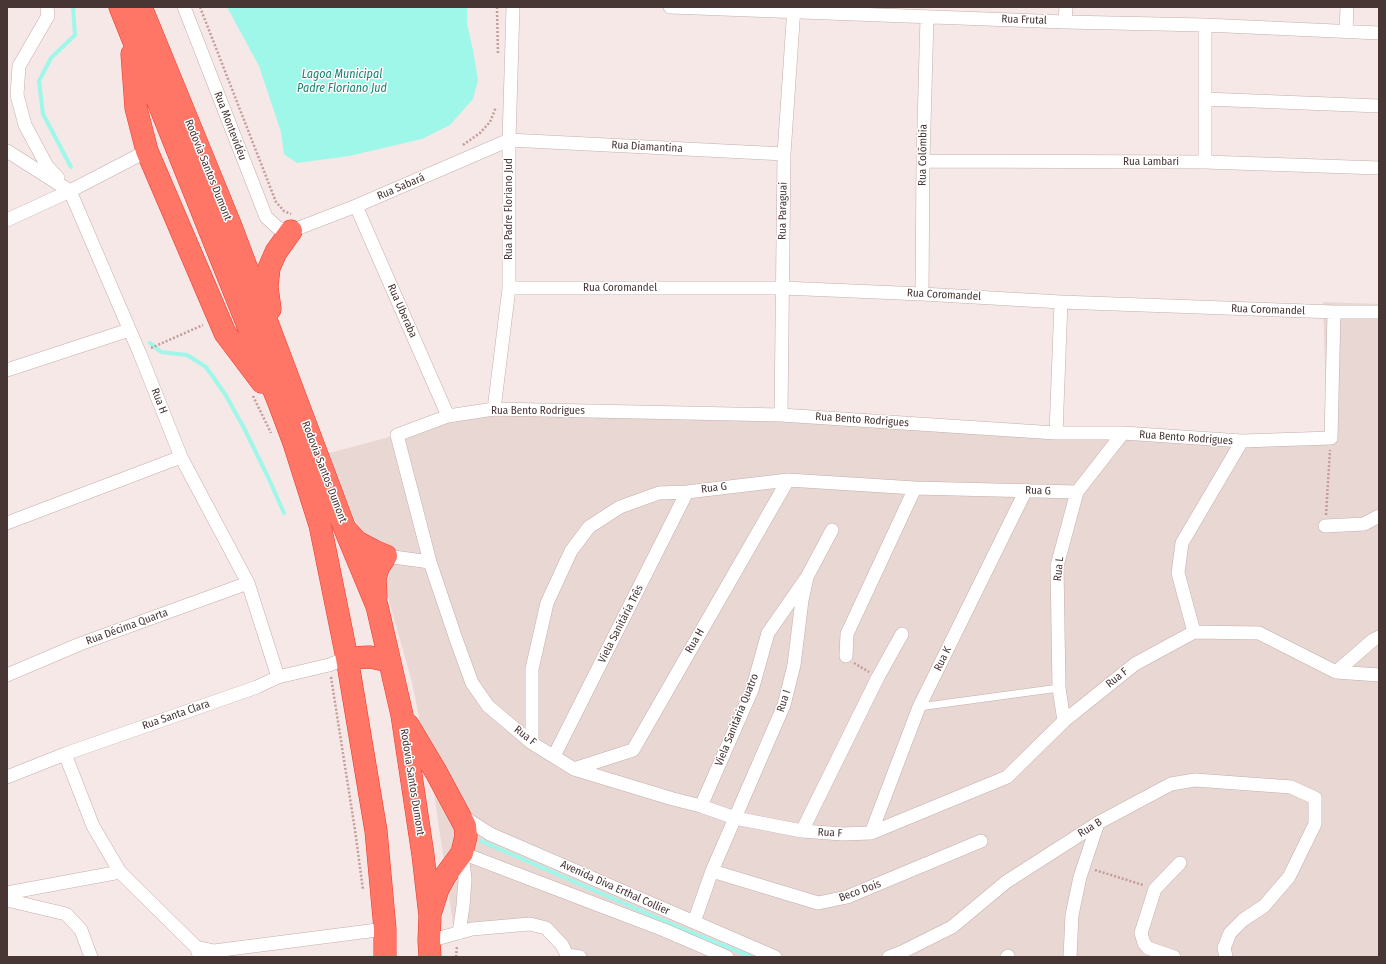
<!DOCTYPE html>
<meta charset="utf-8">
<style>
body{margin:0}
#map{position:relative;width:1386px;height:964px;overflow:hidden;background:#f5e8e7;font-family:"Fira Sans Condensed",sans-serif}
canvas{display:block}
.frame{position:absolute;inset:0;border:8px solid #483635;pointer-events:none}
</style>
<div id="map">
<canvas width="1386" height="964"></canvas>
<div class="frame"></div>
</div>
<script>
const ctx = document.querySelector('canvas').getContext('2d');
ctx.lineJoin = 'round';
function fillPath(path, color) { ctx.fillStyle = color; ctx.fill(path, 'evenodd'); }
const toPath = rows => new Path2D(rows.map(r => 'M' + r).join(''));
function trace(path, color, width, dash) { ctx.strokeStyle = color; ctx.lineWidth = width; ctx.lineCap = dash ? 'butt' : 'round'; ctx.setLineDash(dash || []); ctx.stroke(path); }
function write(font, color, halo, rows, align = 'center') {
  ctx.font = font + ' "Fira Sans Condensed",sans-serif'; ctx.lineWidth = 3; ctx.setLineDash([]); ctx.textBaseline = 'middle'; ctx.strokeStyle = halo; ctx.fillStyle = color; for (const [text, x, y, turn = 0] of rows) {
    ctx.save(); ctx.translate(x, y); ctx.rotate((+turn || 0) * Math.PI / 180); ctx.textAlign = isNaN(turn) ? turn : align; if (halo) ctx.strokeText(text, 0, 0); ctx.fillText(text, 0, 0); ctx.restore();
  }
}
fillPath(toPath([
 [1323,302,1379,304,1379,957,565,957,555,931,454,930,433,786,412,682,386,590,326,454,419,429,458,410,1247,435,1327,435]
]), '#e9d7d4');
fillPath(toPath([
 [227,7,467,7,467,24,473,50,478,80,473,99,450,125,422,139,349,156,297,163,284,154,281,132,259,66]
]), '#9ef7e9');
trace(toPath([
 [71,167,43,114,39,81,51,58,75,35,73,7],
 [150,343,161,352,187,355,206,367,225,394,244,428,268,477,284,513],
 [481,841,685,930,752,957]
]), '#9ef7e9', 4);
const lane = toPath([
 [919,707,1059,688]
]);
const street = toPath([
 [47,7,48,16,19,66,17,95,25,125,47,166,58,178],
 [184,7,266,217,278,228,291,231,356,206,509,140,784,154],
 [670,7,1065,22,1205,25,1379,33],
 [1065,22,1066,7],
 [1205,25,1205,162],
 [1346,32,1347,7],
 [1205,99,1379,106],
 [7,151,70,191,140,354,181,457,248,583,278,677],
 [923,161,1205,162,1379,168],
 [356,206,448,416],
 [7,220,70,191,147,151],
 [509,288,783,288,922,294,1061,302,1334,312,1379,312],
 [922,294,923,161,927,17],
 [1334,312,1331,438,1242,441,1123,433,1056,433,781,415,494,409,448,416,397,435,430,562,456,639,472,683,488,706,532,743,574,769,673,799,701,806,735,818,802,831,842,834,871,833,1007,777,1064,721,1135,664,1194,632,1259,633,1336,672,1379,675],
 [7,370,129,330],
 [494,409,509,288,509,140,513,7],
 [781,415,784,154,794,7],
 [1056,433,1061,302],
 [7,523,181,457],
 [1325,526,1364,524,1379,516],
 [386,556,430,562],
 [1194,632,1178,573,1182,543,1242,441],
 [846,656,847,634,915,488],
 [1336,672,1373,640,1379,637],
 [7,675,80,644,248,583],
 [1064,721,1059,688,1057,566,1077,492,1123,433],
 [532,743,532,669,547,603,571,551,589,527,620,507,659,493,687,492,788,480,915,488,1077,492],
 [65,754,93,826,120,872],
 [554,756,687,492],
 [574,769,633,750,788,480],
 [7,777,65,754,257,687,278,677,329,665,347,658],
 [701,806,752,690,768,633,807,577,832,530],
 [462,816,490,834,775,957],
 [802,831,878,677,902,634],
 [871,833,919,707,1026,490],
 [712,871,818,903,847,897,981,841],
 [7,893,120,872,196,947,200,957],
 [7,900,66,914,81,930,91,957],
 [694,922,712,871,784,705,794,665,802,600,807,577],
 [459,933,463,906,465,880,462,853,664,930,727,957],
 [429,941,472,929,530,924,546,928,562,945,567,955,580,957],
 [196,947,214,951,385,929],
 [889,957,902,952,952,927,1006,882,1098,823,1171,784,1195,780,1291,787,1315,798,1315,824,1289,877,1264,906,1243,920,1230,933,1224,948,1226,957],
 [1007,957,1008,956],
 [1070,957,1072,915,1080,877,1098,823],
 [1174,957,1148,948,1144,943,1141,933,1155,889,1180,863]
]);
const highway = toPath([
 [120,7,279,403,294,443,320,525,347,658,376,831,385,929,385,957],
 [141,7,230,224,345,529,377,606,402,715,423,855,430,916,429,941,430,957],
 [132,54,136,108,147,151,225,333,262,382],
 [270,309,267,287,269,268,276,252,291,231],
 [346,530,357,542,374,551,386,556,379,566,377,571,375,579,376,597],
 [347,658,370,657,389,661],
 [408,725,436,772,465,826,466,836,462,853,445,876,438,889,431,911]
]);
trace(lane, '#c4aeab', 8);
trace(street, '#c4aeab', 14);
trace(highway, '#eb372a', 23);
trace(toPath([
 [200,7,276,202,284,211,291,214],
 [497,7,498,54],
 [463,145,480,133,490,122,496,107],
 [151,348,203,325],
 [253,396,271,433],
 [1326,515,1330,450],
 [854,663,869,672],
 [331,677,355,830,363,890],
 [1095,870,1143,885],
 [456,957,457,946]
]), '#c49c98', 2.5, [2, 2]);
trace(lane, '#fff', 7);
trace(street, '#fff', 13);
trace(highway, '#ff7667', 22);
write('11px', '#483635', '#fff', [
 ["Rua Frutal",1024,20,2],
 ["Rua Montevidéu",230,126,69],
 ["Rua Diamantina",647,147,3],
 ["Rua Colômbia",923,155,-89],
 ["Rua Lambari",1151,162],
 ["Rodovia Santos Dumont",208,170,68],
 ["Rua Sabará",401,187,-23],
 ["Rua Padre Floriano Jud",509,209,-90],
 ["Rua Paraguai",783,211,-89],
 ["Rua Coromandel",620,288],
 ["Rua Coromandel",944,295,3],
 ["Rua Coromandel",1268,310,2],
 ["Rua Uberaba",402,311,66],
 ["Rua H",159,401,68],
 ["Rua Bento Rodrigues",538,411],
 ["Rua Bento Rodrigues",862,420,4],
 ["Rua Bento Rodrigues",1186,438,4],
 ["Rodovia Santos Dumont",324,472,69],
 ["Rua G",714,488,-7],
 ["Rua G",1038,491,2],
 ["Rua L",1059,569,-84],
 ["Viela Sanitária Três",621,624,-63],
 ["Rua Décima Quarta",127,627,-20],
 ["Rua H",695,641,-60],
 ["Rua K",943,659,-64],
 ["Rua F",1117,678,-39],
 ["Rua I",784,701,-72],
 ["Rua Santa Clara",176,715,-19],
 ["Viela Sanitária Quatro",737,720,-68],
 ["Rua F",525,736,38],
 ["Rodovia Santos Dumont",412,782,81],
 ["Rua B",1090,828,-31],
 ["Rua F",830,833,3],
 ["Avenida Diva Erthal Collier",615,888,24],
 ["Beco Dois",860,891,-20]
]);
write('italic 12px', '#1d8173', '#fff', [
 ["Lagoa Municipal",342,75],
 ["Padre Floriano Jud",342,89]
]);
</script>
